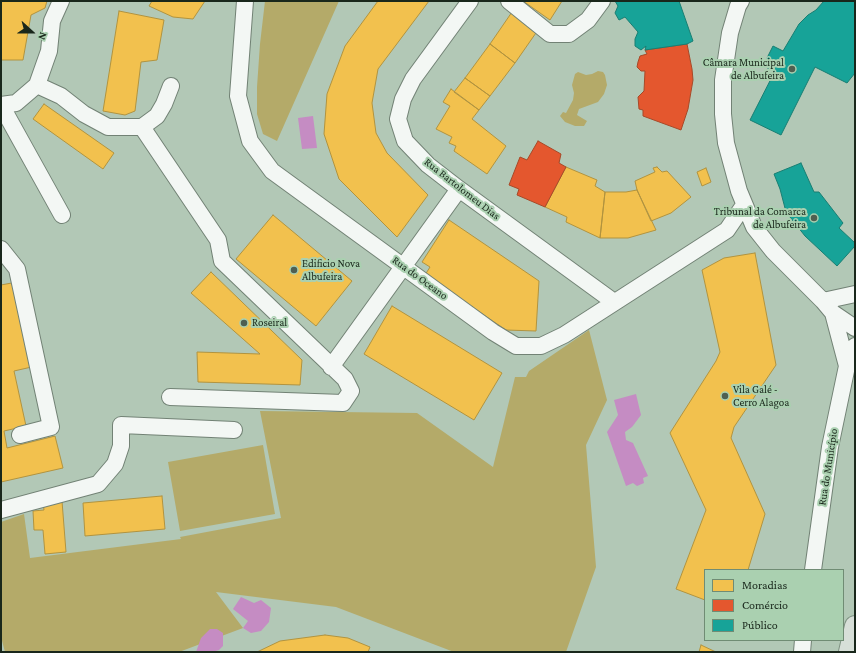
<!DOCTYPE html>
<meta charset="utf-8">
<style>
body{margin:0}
#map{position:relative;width:856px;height:653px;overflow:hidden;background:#b2c8b6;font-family:"Crimson Pro",serif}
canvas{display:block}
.frame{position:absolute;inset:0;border:2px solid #19271b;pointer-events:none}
.legend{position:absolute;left:704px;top:569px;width:140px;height:72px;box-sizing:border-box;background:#aad0b0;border:1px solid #708c74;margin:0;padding:5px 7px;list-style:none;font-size:12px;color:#19271b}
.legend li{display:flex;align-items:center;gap:8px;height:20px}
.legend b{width:20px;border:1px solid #708c74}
.north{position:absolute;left:12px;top:12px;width:40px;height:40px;-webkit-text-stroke:3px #aad0b0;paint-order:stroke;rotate:111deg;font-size:11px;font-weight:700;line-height:16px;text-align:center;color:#19271b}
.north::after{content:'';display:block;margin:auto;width:14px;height:18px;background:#19271b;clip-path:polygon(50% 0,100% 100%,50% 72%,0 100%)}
</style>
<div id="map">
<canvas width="856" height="653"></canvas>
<div class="frame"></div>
<ul class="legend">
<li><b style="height:11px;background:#f2c14e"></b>Moradias</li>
<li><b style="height:11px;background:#e4572e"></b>Comércio</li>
<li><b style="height:11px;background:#17a398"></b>Público</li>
</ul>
<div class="north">N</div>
</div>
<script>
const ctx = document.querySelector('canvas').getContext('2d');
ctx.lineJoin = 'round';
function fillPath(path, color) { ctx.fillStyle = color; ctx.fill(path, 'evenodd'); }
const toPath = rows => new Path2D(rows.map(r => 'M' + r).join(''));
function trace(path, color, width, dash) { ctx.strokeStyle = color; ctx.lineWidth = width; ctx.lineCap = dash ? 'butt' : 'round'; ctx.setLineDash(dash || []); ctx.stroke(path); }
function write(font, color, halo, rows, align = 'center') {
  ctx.font = font + ' "Crimson Pro",serif'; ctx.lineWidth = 4; ctx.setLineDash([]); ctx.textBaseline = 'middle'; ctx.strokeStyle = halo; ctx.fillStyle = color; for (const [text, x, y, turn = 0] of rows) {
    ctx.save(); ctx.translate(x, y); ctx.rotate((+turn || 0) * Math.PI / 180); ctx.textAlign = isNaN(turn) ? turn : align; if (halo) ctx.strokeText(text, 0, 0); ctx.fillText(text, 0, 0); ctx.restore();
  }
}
fillPath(toPath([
 [265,1,339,1,277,141,263,134,257,114,257,87,260,44],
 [598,71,603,72,605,75,607,85,604,94,598,102,579,109,577,115,587,121,584,126,575,126,565,122,560,116,563,112,566,113,573,100,574,93,572,85,575,74,578,72,586,75,592,74],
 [589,330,607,400,586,445,596,567,566,652,454,652,336,607,216,592,243,628,179,652,5,652,1,637,1,522,24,514,30,558,181,539,180,537,281,518,260,411,417,413,493,467,515,377,526,377,529,371],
 [263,445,275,514,180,531,168,462]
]), '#b4aa69');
fillPath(toPath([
 [313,116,317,148,302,149,298,118],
 [636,394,641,415,632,427,625,432,626,440,633,443,648,476,643,478,644,483,637,486,633,483,626,486,607,432,618,415,614,400],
 [241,597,254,603,261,600,271,608,269,622,261,631,251,633,243,628,248,621,233,609],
 [210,629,217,629,223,633,223,646,219,650,212,652,196,652,201,638]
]), '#c58cc3');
const homes = toPath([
 [1,1,47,1,45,8,31,15,23,60,1,60,1,1],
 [152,1,205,1,193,19,173,17,149,6,152,1],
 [378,1,429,1,378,69,372,103,376,133,387,153,428,195,397,237,339,179,324,134,327,94,345,46,378,1],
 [523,1,562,1,550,20,523,1],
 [119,11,164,20,157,60,141,62,135,111,125,115,103,111,119,11],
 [512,12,538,30,515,63,490,44,512,12],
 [490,44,515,63,490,96,465,78,490,44],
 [465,78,490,96,479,110,454,92,465,78],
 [451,89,479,110,472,119,506,146,487,174,454,151,456,146,449,143,452,137,436,129,450,106,443,102,451,89],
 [44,104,114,153,103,169,33,119,44,104],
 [566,167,597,180,595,186,605,192,600,238,566,222,567,217,545,207,566,167],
 [657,167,662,172,667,171,691,197,671,213,651,221,637,190,635,181,655,172,653,168,657,167],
 [706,168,711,182,702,186,697,172,706,168],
 [637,190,656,230,628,238,600,238,605,192,626,192,637,190],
 [273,215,352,281,316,326,236,259,273,215],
 [449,220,539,281,536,331,506,330,425,275,430,267,422,262,449,220],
 [755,253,776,365,734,427,731,438,765,514,748,570,705,570,705,600,676,589,706,510,670,433,716,361,720,352,702,270,724,258,755,253],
 [211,272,302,360,300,385,198,382,197,352,260,354,191,293,211,272],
 [17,282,36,366,14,371,26,426,4,431,7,448,55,436,63,468,1,482,1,285,17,282],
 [392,306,502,373,474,420,364,354,392,306],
 [162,496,165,529,85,536,83,503,162,496],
 [62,501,66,552,45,554,43,530,34,530,33,511,44,510,43,503,62,501],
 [325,635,348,638,370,647,368,652,257,652,280,641,325,635],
 [701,645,716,652,699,652,701,645]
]);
fillPath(homes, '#f2c14e');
trace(homes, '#b1933f', 1);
const shops = toPath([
 [687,44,692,69,693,80,688,109,681,130,643,116,643,110,639,109,638,97,644,91,645,71,641,71,637,67,638,62,640,56,647,54,645,50,687,44],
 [538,141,561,154,559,163,566,167,545,207,517,195,519,189,509,185,520,157,527,160,538,141]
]);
fillPath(shops, '#e4572e');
trace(shops, '#a74928', 1);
const public = toPath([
 [615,1,679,1,693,41,687,44,645,50,646,46,641,50,635,46,635,39,638,32,625,17,619,20,615,13,618,6,615,1],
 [824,1,855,1,855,73,847,83,815,67,781,135,750,120,775,71,763,66,773,46,783,51,799,24,808,15,816,10,824,1],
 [801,163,814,192,819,192,843,223,839,228,855,243,855,246,837,266,805,236,786,212,780,189,774,174,801,163]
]);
fillPath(public, '#17a398');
trace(public, '#187e72', 1);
const minor = toPath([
 [245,1,238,96,250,141,272,171,493,332,516,346,541,346,564,335,727,230,744,205],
 [470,1,413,79,403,99,398,119,405,141,428,165,459,189,614,302],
 [509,1,550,34,569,34,588,20,602,1],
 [741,1,738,6,730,33,723,80,723,114,726,143,739,191,754,227,773,251,823,301,833,313,855,328],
 [37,85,49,51,52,21,61,1],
 [142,127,157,116,164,104,171,86],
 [62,215,1,105,16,103,37,85,61,96,84,114,108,127,142,127,218,240,222,261,345,379,351,391,343,403,170,397],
 [1,249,17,269,51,427,20,435],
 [823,301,855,294],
 [833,313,847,366],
 [331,367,459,189],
 [1,510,98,484,115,464,121,446,121,425,234,430],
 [813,570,830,447,847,366,855,346],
 [802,652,803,640]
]);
const major = toPath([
 [849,652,855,626]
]);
trace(minor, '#728275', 18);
trace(major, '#7e9282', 22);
trace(minor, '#f3f7f4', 16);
trace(major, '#d7dfd8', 20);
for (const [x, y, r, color] of [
 [792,69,4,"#4f5f51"],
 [814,218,4,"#4f5f51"],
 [294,270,4,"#4f5f51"],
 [244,323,4,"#4f5f51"],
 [725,396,4,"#4f5f51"]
]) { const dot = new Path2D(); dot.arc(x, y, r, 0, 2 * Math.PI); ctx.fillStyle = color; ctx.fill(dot); trace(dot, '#aad0b0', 1.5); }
write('11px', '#19271b', '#aad0b0', [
 ["Câmara Municipal",784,63,"right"],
 ["de Albufeira",784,76,"right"],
 ["Tribunal da Comarca",806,212,"right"],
 ["de Albufeira",806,225,"right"],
 ["Edificio Nova",302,264],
 ["Albufeira",302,277],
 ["Roseiral",252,323],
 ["Vila Galé -",733,390],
 ["Cerro Alagoa",733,403]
], 'left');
write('11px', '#19271b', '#aad0b0', [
 ["Rua Bartolomeu Dias",462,189,38],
 ["Rua do Oceano",420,278,36],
 ["Rua do Município",828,467,-81]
]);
</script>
